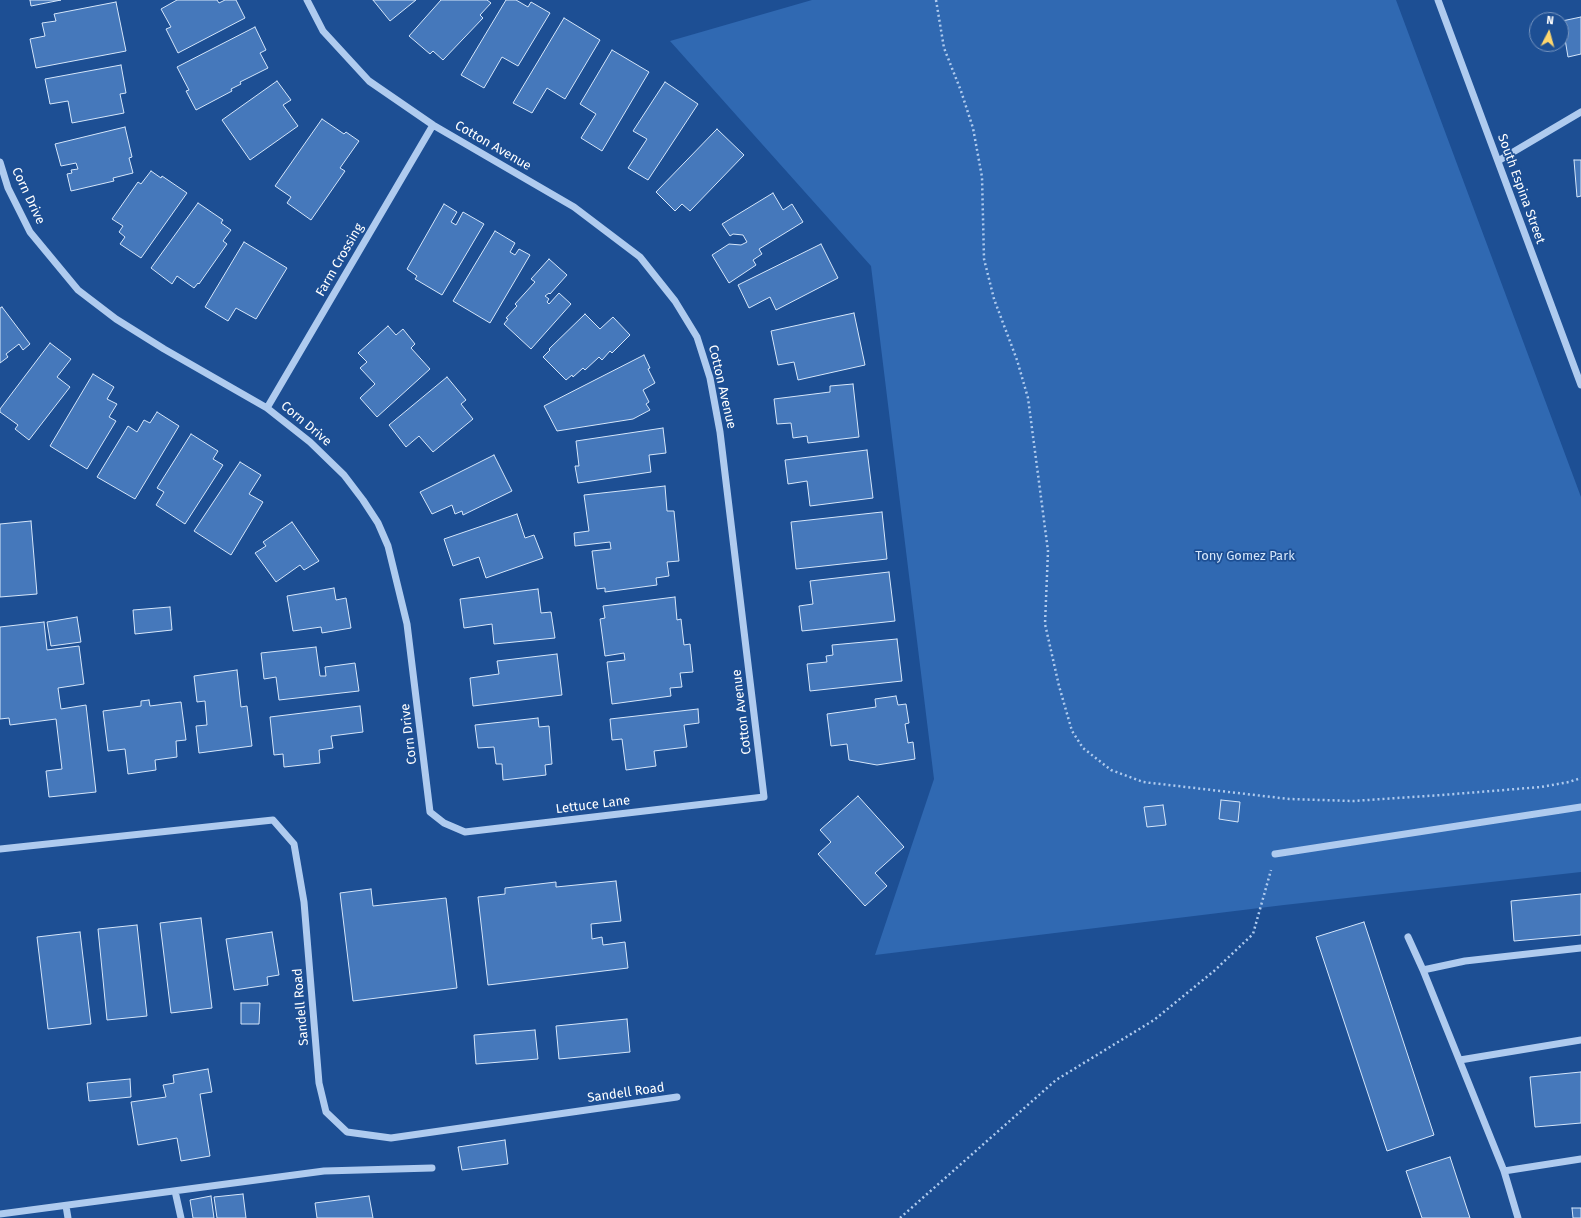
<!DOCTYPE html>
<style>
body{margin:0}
#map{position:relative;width:1581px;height:1218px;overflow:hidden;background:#1d4f94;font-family:"Fira Sans",sans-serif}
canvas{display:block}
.north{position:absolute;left:1529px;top:12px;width:40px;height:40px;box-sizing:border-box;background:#1d4f94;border:1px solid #7795bf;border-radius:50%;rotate:6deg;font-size:11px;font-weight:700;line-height:16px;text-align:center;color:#fff}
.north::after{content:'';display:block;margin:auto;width:14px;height:18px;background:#fed76e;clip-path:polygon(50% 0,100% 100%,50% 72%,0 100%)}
</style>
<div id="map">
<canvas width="1581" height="1218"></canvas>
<div class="north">N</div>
</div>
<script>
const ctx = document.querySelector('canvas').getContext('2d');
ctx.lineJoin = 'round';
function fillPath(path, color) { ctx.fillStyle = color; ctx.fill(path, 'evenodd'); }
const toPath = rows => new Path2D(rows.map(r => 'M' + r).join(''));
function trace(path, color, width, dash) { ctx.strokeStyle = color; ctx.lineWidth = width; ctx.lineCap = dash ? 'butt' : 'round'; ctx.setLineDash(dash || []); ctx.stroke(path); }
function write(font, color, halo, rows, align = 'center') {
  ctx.font = font + ' "Fira Sans",sans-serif'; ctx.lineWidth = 3.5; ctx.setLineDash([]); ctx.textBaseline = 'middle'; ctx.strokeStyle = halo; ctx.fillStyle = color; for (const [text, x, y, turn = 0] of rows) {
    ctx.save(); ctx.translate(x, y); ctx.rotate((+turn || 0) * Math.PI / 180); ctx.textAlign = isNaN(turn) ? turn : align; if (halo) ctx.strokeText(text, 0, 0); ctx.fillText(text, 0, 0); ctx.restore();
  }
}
fillPath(toPath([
 [812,0,1396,0,1581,497,1581,872,1284,905,875,955,934,779,871,266,670,41]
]), '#3069b2');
const building = toPath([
 [30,0,61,0,31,6,30,0],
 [177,0,217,0,219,3,225,0,236,0,245,18,178,53,166,29,171,27,161,9,177,0],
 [373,0,416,0,390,21,373,0],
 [441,0,487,0,491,3,480,15,483,18,443,60,433,51,430,54,409,36,441,0],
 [506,0,516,0,528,7,531,2,550,13,518,66,502,57,484,88,461,75,506,0],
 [116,2,126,51,36,68,30,39,45,36,42,23,56,21,54,14,116,2],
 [1581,17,1581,54,1568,57,1562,21,1581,17],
 [564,18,600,40,565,99,547,88,532,113,513,103,564,18],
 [255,27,266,50,260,53,268,68,240,82,241,84,231,89,232,91,196,110,186,91,189,90,177,67,255,27],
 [612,50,649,72,602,151,581,138,596,114,580,104,612,50],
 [121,65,126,93,120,94,124,113,72,123,68,101,50,104,45,79,121,65],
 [277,81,291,100,283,105,298,126,250,160,222,120,277,81],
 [665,82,698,104,648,180,628,168,647,139,633,131,665,82],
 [322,119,344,134,346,132,359,141,340,168,345,171,311,220,287,203,291,197,275,186,322,119],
 [125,127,132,157,129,158,133,173,113,178,114,181,71,191,67,174,72,173,71,170,78,169,76,163,61,166,55,144,125,127],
 [717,129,744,155,690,211,682,204,675,211,656,192,717,129],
 [1574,160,1581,160,1581,196,1577,197,1574,160],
 [151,171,161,178,162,176,187,193,141,258,120,244,125,237,119,232,123,226,112,219,138,182,141,184,151,171],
 [773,193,783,210,792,204,803,222,759,249,762,254,753,260,756,265,729,283,712,255,729,244,741,245,747,242,743,235,733,234,730,236,722,224,773,193],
 [198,203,223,220,221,223,231,230,223,241,227,244,199,284,198,283,194,288,177,276,172,284,151,268,198,203],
 [444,204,457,212,451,222,456,225,463,212,484,224,442,295,415,279,417,276,407,269,444,204],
 [495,231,515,243,510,252,515,255,519,249,530,255,490,323,453,301,495,231],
 [244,242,287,268,256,319,236,308,228,321,205,307,244,242],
 [821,244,838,278,776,310,770,297,749,308,738,285,821,244],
 [549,259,567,275,550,294,549,293,545,296,549,299,547,302,549,304,559,293,571,304,531,349,504,324,508,319,506,318,517,306,515,304,535,282,531,279,549,259],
 [2,307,30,344,23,350,19,344,6,354,8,357,0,363,0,308,2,307],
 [854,313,865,365,798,380,794,362,778,365,771,331,854,313],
 [585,314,600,329,613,317,630,335,612,353,610,351,602,360,599,357,585,370,583,368,573,377,572,375,566,380,543,357,550,350,549,349,585,314],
 [388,326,396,335,403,329,415,344,411,348,430,369,377,417,360,398,375,384,360,368,367,362,358,353,388,326],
 [50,343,71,359,57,377,70,387,29,440,15,429,18,425,0,412,0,409,50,343],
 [644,355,650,368,648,369,655,383,643,390,649,402,646,404,650,410,633,419,557,431,544,406,644,355],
 [93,374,114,387,107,399,117,404,109,417,116,421,87,469,50,446,93,374],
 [447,377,466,400,461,404,473,419,433,452,419,436,406,447,389,425,447,377],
 [853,384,859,437,808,443,807,436,793,438,791,423,777,424,774,399,830,392,830,386,853,384],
 [157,412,179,426,135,499,97,477,128,426,137,432,144,420,150,423,157,412],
 [663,428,666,453,649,455,651,472,578,483,575,466,579,466,576,441,663,428],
 [191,434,218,451,213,459,223,465,185,524,156,505,164,492,157,488,191,434],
 [867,450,873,498,810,506,807,481,788,484,785,460,867,450],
 [494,455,512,491,463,515,462,511,455,514,452,505,432,514,420,492,494,455],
 [240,462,261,475,249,494,263,502,231,555,194,531,240,462],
 [665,486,667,511,674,511,679,561,667,562,669,576,656,578,657,585,605,592,605,588,597,589,592,551,611,549,610,542,575,546,574,533,589,531,584,495,665,486],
 [882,512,887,559,796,569,791,522,882,512],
 [517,514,525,538,534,535,543,558,486,578,479,557,453,566,444,539,517,514],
 [31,521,37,594,0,597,0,524,31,521],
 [292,522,319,561,304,570,300,565,276,582,255,553,266,546,263,542,292,522],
 [889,572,895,621,802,631,799,606,813,604,810,581,889,572],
 [334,588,336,600,346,598,351,628,322,633,321,627,293,631,287,596,334,588],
 [538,589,541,613,551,612,555,638,494,644,492,624,464,628,460,599,538,589],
 [675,597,677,620,681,619,684,645,690,644,693,672,680,673,682,687,670,688,671,696,612,704,607,662,625,660,624,653,605,656,600,619,605,618,603,606,675,597],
 [170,607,172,630,135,634,133,610,170,607],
 [77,617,81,642,51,646,47,622,77,617],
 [44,622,47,650,79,646,84,684,58,688,61,709,86,705,96,792,49,797,46,771,62,769,56,719,10,725,9,718,0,719,0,627,44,622],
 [897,639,902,681,810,691,807,664,827,662,826,656,833,655,832,645,897,639],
 [316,647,320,676,326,676,325,667,355,663,359,691,279,700,276,677,264,679,261,653,316,647],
 [557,654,562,695,473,706,470,678,499,674,497,661,557,654],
 [237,670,241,707,247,706,252,746,199,753,196,726,207,725,205,701,197,702,194,676,237,670],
 [896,696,898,705,906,704,909,723,905,724,908,743,913,742,915,759,877,765,849,760,847,744,831,746,827,714,876,707,875,699,896,696],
 [149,700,150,706,181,702,186,740,176,741,177,757,155,760,156,770,128,774,125,749,108,751,103,711,141,706,141,701,149,700],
 [360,706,363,732,331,736,333,748,319,750,320,763,284,767,283,754,274,755,270,717,360,706],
 [698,709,699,723,684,725,687,747,654,751,656,766,626,770,622,739,612,740,610,719,698,709],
 [538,718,539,727,549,726,552,764,545,765,546,775,503,780,502,764,496,764,494,747,478,748,475,725,538,718],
 [858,796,904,847,875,873,887,886,865,906,818,854,831,842,820,830,858,796],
 [1221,800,1240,802,1238,822,1219,819,1221,800],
 [1163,805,1166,825,1147,827,1144,807,1163,805],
 [616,881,621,921,591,924,592,939,602,937,603,945,625,942,628,968,488,985,478,897,505,894,505,888,556,882,556,887,616,881],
 [371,889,373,906,446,898,457,988,353,1001,340,893,371,889],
 [1581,894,1581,935,1514,941,1511,901,1581,894],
 [201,918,212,1008,171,1013,160,923,201,918],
 [1364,922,1434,1135,1387,1151,1316,937,1364,922],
 [137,925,147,1016,107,1020,98,929,137,925],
 [80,932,91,1024,48,1029,37,937,80,932],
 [272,932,279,975,267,977,268,985,234,990,226,939,272,932],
 [241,1003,260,1003,259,1024,241,1024,241,1003],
 [627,1019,630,1052,559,1059,556,1026,627,1019],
 [535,1030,538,1059,476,1064,474,1035,535,1030],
 [208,1069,212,1092,200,1094,210,1156,181,1161,177,1138,138,1145,131,1102,166,1097,163,1085,174,1083,173,1075,208,1069],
 [1581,1072,1581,1123,1535,1127,1530,1077,1581,1072],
 [130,1079,131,1097,89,1101,87,1083,130,1079],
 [505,1140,508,1164,462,1170,458,1147,505,1140],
 [1450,1157,1470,1218,1422,1218,1406,1171,1450,1157],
 [243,1194,246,1218,217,1218,214,1197,243,1194],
 [211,1196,214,1218,193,1218,190,1200,211,1196],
 [369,1196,373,1218,317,1218,315,1203,369,1196],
 [1572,1208,1581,1208,1581,1218,1573,1218,1572,1208]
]);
fillPath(building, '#4578bb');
trace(building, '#d5e6fa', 1);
trace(toPath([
 [936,0,944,48,961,91,973,128,982,177,984,259,994,299,1017,360,1028,398,1048,551,1045,624,1059,686,1072,731,1083,748,1111,770,1143,782,1289,799,1353,801,1442,795,1541,787,1569,782,1581,778],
 [900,1218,1056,1080,1154,1020,1214,971,1253,934,1271,870]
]), '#afcbef', 2.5, [2, 3]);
trace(toPath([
 [1438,0,1581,385],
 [1498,161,1581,112],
 [0,162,8,188,30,232,78,290,116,319,164,349,267,408,310,442,344,475,363,500,378,523,388,546,407,624,430,812,444,823,465,832,764,797,720,432,710,378,697,337,675,301,640,257,574,207,433,125,369,81,323,31,307,0],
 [267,408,433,125],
 [0,849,273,820,294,844,304,902,319,1083,326,1112,347,1132,391,1138,677,1097],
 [1275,854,1581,807],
 [1408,937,1423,970,1504,1171,1518,1218],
 [1423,970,1465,961,1581,948],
 [1460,1060,1581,1040],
 [1504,1171,1581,1159],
 [175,1191,181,1218],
 [66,1206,68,1218],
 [0,1214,324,1171,432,1168]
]), '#afcbef', 7);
write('13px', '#fff', '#1d4f94', [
 ["Cotton Avenue",493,146,30],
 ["South Espina Street",1521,189,70],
 ["Corn Drive",28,196,65],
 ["Farm Crossing",340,260,-60],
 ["Cotton Avenue",722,387,77],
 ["Corn Drive",306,424,40],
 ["Cotton Avenue",742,712,-97],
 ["Corn Drive",409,734,-97],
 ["Lettuce Lane",593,805,-7],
 ["Sandell Road",301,1007,-95],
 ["Sandell Road",626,1093,-8]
]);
write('13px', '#d5e6fa', '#1d4f94', [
 ["Tony Gomez Park",1245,556]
]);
</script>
